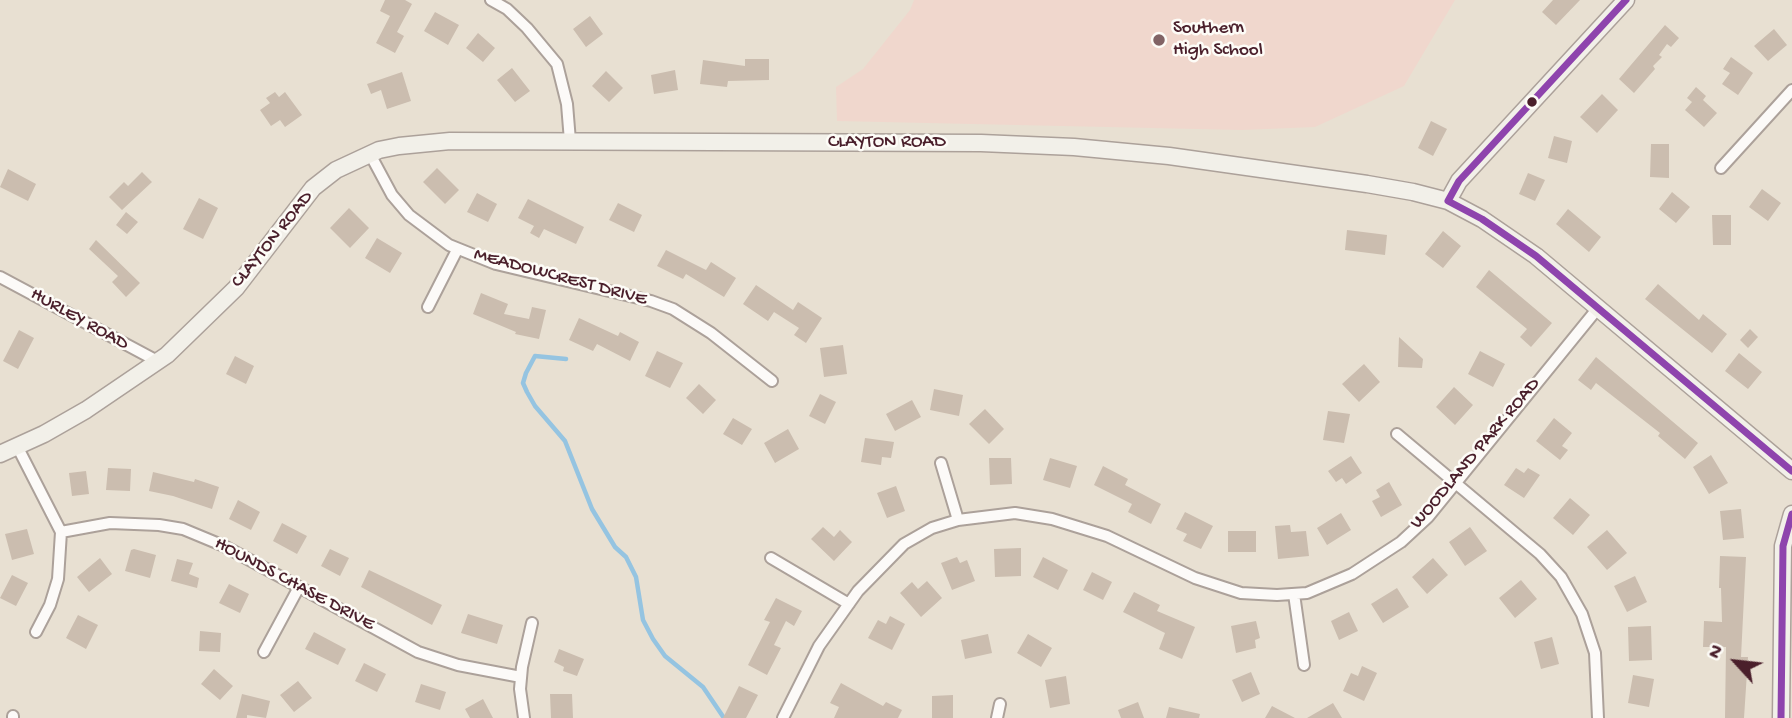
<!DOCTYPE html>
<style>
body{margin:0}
#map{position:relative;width:1792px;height:718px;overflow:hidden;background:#e8e0d2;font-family:"Gochi Hand",sans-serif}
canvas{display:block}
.north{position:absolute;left:1701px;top:627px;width:70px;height:70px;-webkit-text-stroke:5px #fdfcf7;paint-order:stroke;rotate:297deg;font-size:19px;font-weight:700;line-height:28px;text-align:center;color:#4a1f2b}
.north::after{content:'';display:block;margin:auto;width:24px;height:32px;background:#4a1f2b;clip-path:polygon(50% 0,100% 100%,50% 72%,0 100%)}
</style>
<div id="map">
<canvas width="1792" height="718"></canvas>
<div class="north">N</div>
</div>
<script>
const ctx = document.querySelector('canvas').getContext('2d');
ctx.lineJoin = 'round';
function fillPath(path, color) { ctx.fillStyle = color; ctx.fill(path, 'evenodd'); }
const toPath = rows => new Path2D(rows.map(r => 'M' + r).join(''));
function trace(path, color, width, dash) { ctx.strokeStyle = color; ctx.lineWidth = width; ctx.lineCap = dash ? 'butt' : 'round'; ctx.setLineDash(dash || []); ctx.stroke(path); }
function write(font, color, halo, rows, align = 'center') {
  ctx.font = font + ' "Gochi Hand",sans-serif'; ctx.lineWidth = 5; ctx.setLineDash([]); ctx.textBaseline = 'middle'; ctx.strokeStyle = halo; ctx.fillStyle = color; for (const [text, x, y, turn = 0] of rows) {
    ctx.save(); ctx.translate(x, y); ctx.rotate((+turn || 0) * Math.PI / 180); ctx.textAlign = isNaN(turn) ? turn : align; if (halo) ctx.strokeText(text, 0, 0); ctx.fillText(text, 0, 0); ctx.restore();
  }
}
fillPath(toPath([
 [914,0,1455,0,1404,86,1315,127,1242,130,837,121,836,87,863,69,910,10]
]), '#f0d7cd');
trace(toPath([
 [566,359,535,356,526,373,523,383,527,392,535,406,565,441,592,509,615,547,626,557,636,577,643,620,653,639,665,656,703,687,724,718]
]), '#95c4e1', 4.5);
fillPath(toPath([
 [385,0,405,0,412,4,397,32,404,36,395,53,376,43,390,16,380,11],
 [1553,0,1580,0,1556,25,1542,12],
 [435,12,459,25,448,45,424,31],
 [590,16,603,34,586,47,573,29],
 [1665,25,1679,38,1671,47,1667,44,1659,55,1662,57,1653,66,1655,69,1634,93,1619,79],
 [1774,29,1787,45,1768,61,1754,46],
 [478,33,495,48,483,62,466,48],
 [1731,57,1753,73,1738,95,1722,84,1730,73,1723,69],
 [745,59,769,59,769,80,728,81,727,87,700,84,703,60,745,66],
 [512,68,530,91,515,102,497,80],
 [675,70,678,90,654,94,651,75],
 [606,71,623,88,609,102,592,86],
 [402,72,411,101,387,109,381,90,371,94,367,84],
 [1696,87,1706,96,1703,100,1717,113,1704,127,1685,110,1692,102,1687,98],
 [275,92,279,97,285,92,302,115,285,127,280,120,271,126,260,110,270,103,266,98],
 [1602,94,1618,110,1597,133,1580,117],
 [1431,121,1447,129,1433,156,1418,148],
 [1554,136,1572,141,1567,163,1548,158],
 [1651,144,1669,144,1669,178,1650,177],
 [437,168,459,190,445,204,423,182],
 [8,169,36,184,28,201,0,187],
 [142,172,152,182,122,210,109,197,124,182,128,186],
 [1528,173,1545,180,1535,201,1519,194],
 [1762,189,1781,203,1768,221,1749,207],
 [1672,192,1690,207,1676,223,1659,209],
 [477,193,497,204,488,222,467,212],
 [199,198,218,208,203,239,183,229],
 [528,199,584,227,576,244,544,229,539,238,530,233,534,226,518,218],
 [618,203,642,215,634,232,609,220],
 [349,208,369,228,350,248,330,228],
 [1568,209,1601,237,1589,252,1556,224],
 [126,212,138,222,127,234,116,225],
 [1712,215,1731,215,1731,245,1713,245],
 [1347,230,1387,235,1385,255,1345,250],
 [1443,231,1461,246,1443,268,1425,254],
 [377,238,402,253,390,273,365,258],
 [96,240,140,283,126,297,112,282,118,276,89,249],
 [666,250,706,270,711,262,736,278,724,297,686,274,683,279,657,266],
 [1489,270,1552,323,1531,347,1520,337,1527,329,1476,287],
 [1658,284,1699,320,1703,314,1727,334,1712,353,1645,299],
 [756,285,793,310,798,302,822,318,806,343,794,335,799,328,774,312,768,321,743,304],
 [481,293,508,304,504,314,529,319,532,307,546,310,539,339,515,334,516,332,473,314],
 [579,318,618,336,620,332,639,342,630,361,597,344,593,351,569,340],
 [1750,329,1758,337,1748,348,1740,340],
 [19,330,34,338,18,369,3,361],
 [1399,337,1423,359,1422,368,1398,367],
 [843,345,847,374,824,377,820,348],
 [657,351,683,363,670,388,645,376],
 [1480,351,1505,364,1493,387,1468,374],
 [1739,353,1762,372,1748,389,1725,371],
 [235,356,254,366,246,384,226,374],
 [1596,357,1698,443,1685,459,1658,436,1660,433,1596,383,1591,390,1578,380],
 [1364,364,1380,382,1359,402,1342,384],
 [699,384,716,400,703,414,686,398],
 [1454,387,1473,405,1455,425,1436,407],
 [934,389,963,395,959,416,930,410],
 [820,394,836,402,825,424,809,416],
 [912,400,921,417,895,431,886,414],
 [985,409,1004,429,989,444,969,424],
 [1328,411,1350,414,1344,443,1323,440],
 [733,418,752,429,742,445,723,434],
 [1554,418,1572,433,1562,446,1568,450,1560,460,1536,441],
 [788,429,799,449,775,463,764,443],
 [865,438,894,442,891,458,882,457,881,465,861,462],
 [1711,455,1728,483,1709,494,1693,467],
 [1351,456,1362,473,1346,484,1342,478,1336,482,1328,471],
 [989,458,1011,458,1012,484,990,485],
 [1050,458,1077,466,1070,488,1043,480],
 [1103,466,1128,479,1125,485,1161,504,1151,524,1128,512,1132,504,1094,485],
 [108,468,131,469,130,491,106,490],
 [1516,468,1524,473,1528,468,1540,475,1524,498,1504,485],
 [86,471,89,494,72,496,69,473],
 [153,472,194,482,195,479,219,487,212,509,173,496,149,491],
 [1389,482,1402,505,1381,517,1372,501,1380,497,1376,490],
 [896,486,905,511,887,518,877,493],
 [1570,498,1590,515,1573,535,1553,518],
 [238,500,260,512,251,530,229,519],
 [1741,509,1744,538,1723,540,1720,511],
 [1185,512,1213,526,1201,549,1183,541,1187,534,1176,529],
 [1341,513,1351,530,1327,545,1317,528],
 [282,523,307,536,297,554,273,541],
 [1290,525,1291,532,1306,531,1309,556,1278,559,1275,526],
 [823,527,834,537,840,530,852,542,834,561,811,539],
 [1470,527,1487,551,1465,566,1449,542],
 [27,529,34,554,12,560,5,534],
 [1607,530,1627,553,1607,570,1587,547],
 [1228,531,1256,531,1256,552,1228,552],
 [1021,548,1021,576,995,577,994,549],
 [134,549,156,555,150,578,125,571,131,550],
 [330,549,349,558,340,576,321,566],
 [1720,556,1746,557,1741,657,1748,657,1744,718,1725,718,1726,647,1703,647,1704,621,1722,622,1721,588,1719,588],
 [957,557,960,563,967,560,975,581,952,590,941,563],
 [1043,557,1068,570,1058,590,1033,577],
 [100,558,112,574,89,592,77,577],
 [1433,558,1448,575,1427,594,1412,577],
 [177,559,193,563,189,574,199,578,197,588,171,581],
 [369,570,442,605,432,625,361,587],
 [1092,572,1112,582,1103,600,1083,590],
 [12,575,28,583,16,606,0,598],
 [1635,576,1647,602,1627,612,1614,586],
 [1521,580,1537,599,1515,618,1499,598],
 [927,581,942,598,921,617,900,593,912,582,918,589],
 [229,584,249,594,240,613,219,603],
 [1397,588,1409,607,1383,623,1371,604],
 [1134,592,1160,605,1157,611,1195,627,1182,659,1159,649,1165,633,1123,612],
 [776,598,802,611,794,626,786,621,774,645,781,648,767,675,748,665,770,622,764,620],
 [1349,612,1358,631,1339,640,1331,621],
 [468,614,503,625,497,644,461,633],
 [78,615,98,625,86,649,66,638],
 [890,616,905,624,892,650,868,638,878,620,886,624],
 [1256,621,1260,638,1255,640,1256,648,1236,653,1231,626],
 [1651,626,1652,660,1629,661,1628,627],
 [200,631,221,633,220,652,199,651],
 [314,632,346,649,338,665,305,649],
 [988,634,992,653,965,659,961,640],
 [1028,634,1052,648,1041,667,1017,653],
 [1552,637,1559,664,1541,669,1534,642],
 [559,649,584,659,577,676,563,671,564,667,554,662],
 [364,663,386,674,377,692,355,681],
 [1362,666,1377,673,1364,701,1343,691,1351,673,1358,676],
 [214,669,233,686,220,700,201,684],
 [1251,672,1260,694,1242,702,1232,680],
 [1633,675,1654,679,1649,707,1628,703],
 [1066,676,1070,704,1050,708,1045,680],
 [298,681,312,698,294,712,280,695],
 [841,683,883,706,886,702,902,710,898,718,834,718,839,707,830,703],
 [421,684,446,692,440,710,415,702],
 [739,686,758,695,746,718,723,718],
 [242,694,270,701,266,718,247,715,247,718,236,718],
 [550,694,572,694,573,718,551,718],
 [953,695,953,718,932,718,932,696],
 [483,699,493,718,470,718,465,709],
 [1138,702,1144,718,1121,718,1118,710],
 [1333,703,1342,718,1307,718],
 [1272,706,1295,718,1265,718],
 [1169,707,1200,714,1199,718,1166,718]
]), '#cbbdaf');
const street = toPath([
 [491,0,507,9,527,28,557,64,567,104,570,141],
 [370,154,392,195,409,215,449,245,496,264,651,301,673,309,711,333,772,381],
 [1721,168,1792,90],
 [0,277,159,362],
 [428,307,457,250],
 [1397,434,1540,554,1561,577,1582,614,1595,653,1598,718],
 [17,446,61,532,58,579,50,605,36,632],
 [941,463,958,520],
 [61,532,110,523,159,525,183,529,224,546,418,652,458,665,521,677],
 [771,558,849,604],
 [1294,594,1304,665],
 [264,652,299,587],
 [13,718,13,716],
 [524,718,520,689,522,667,532,623],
 [783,718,819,646,858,591,904,544,932,528,958,520,1015,513,1052,519,1107,536,1195,578,1241,593,1277,595,1307,593,1352,574,1401,542,1428,517,1598,308],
 [997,718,1000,704]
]);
const secondary = toPath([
 [1448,201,1459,181,1626,0],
 [0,454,44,434,86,410,167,355,236,288,313,188,336,170,379,150,399,146,450,141,981,143,1074,147,1169,156,1367,184,1413,192,1448,201,1482,219,1536,256,1792,471],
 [1781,718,1783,546,1792,514]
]);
trace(street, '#aca19a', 14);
trace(secondary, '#aca19a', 19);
trace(street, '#fcfaf8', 10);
trace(secondary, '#f2f0e9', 16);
trace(toPath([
 [1626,0,1459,181,1448,201,1482,219,1536,256,1792,471],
 [1781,718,1783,546,1792,514]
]), '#8e44ad', 7);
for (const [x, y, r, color] of [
 [1159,40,7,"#816365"],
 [1532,102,6,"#4a1f2b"]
]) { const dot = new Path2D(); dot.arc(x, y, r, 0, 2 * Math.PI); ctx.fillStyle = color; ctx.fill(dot); trace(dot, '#fdfcf7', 2.5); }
write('19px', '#4a1f2b', '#fdfcf7', [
 ["Southern",1173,29],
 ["High School",1173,51]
], 'left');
write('19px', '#4a1f2b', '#fdfcf7', [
 ["CLAYTON ROAD",887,143],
 ["CLAYTON ROAD",273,240,-51],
 ["MEADOWCREST DRIVE",560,278,15],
 ["HURLEY ROAD",79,320,29],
 ["WOODLAND PARK ROAD",1476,454,-50],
 ["HOUNDS CHASE DRIVE",294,585,28]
]);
</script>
